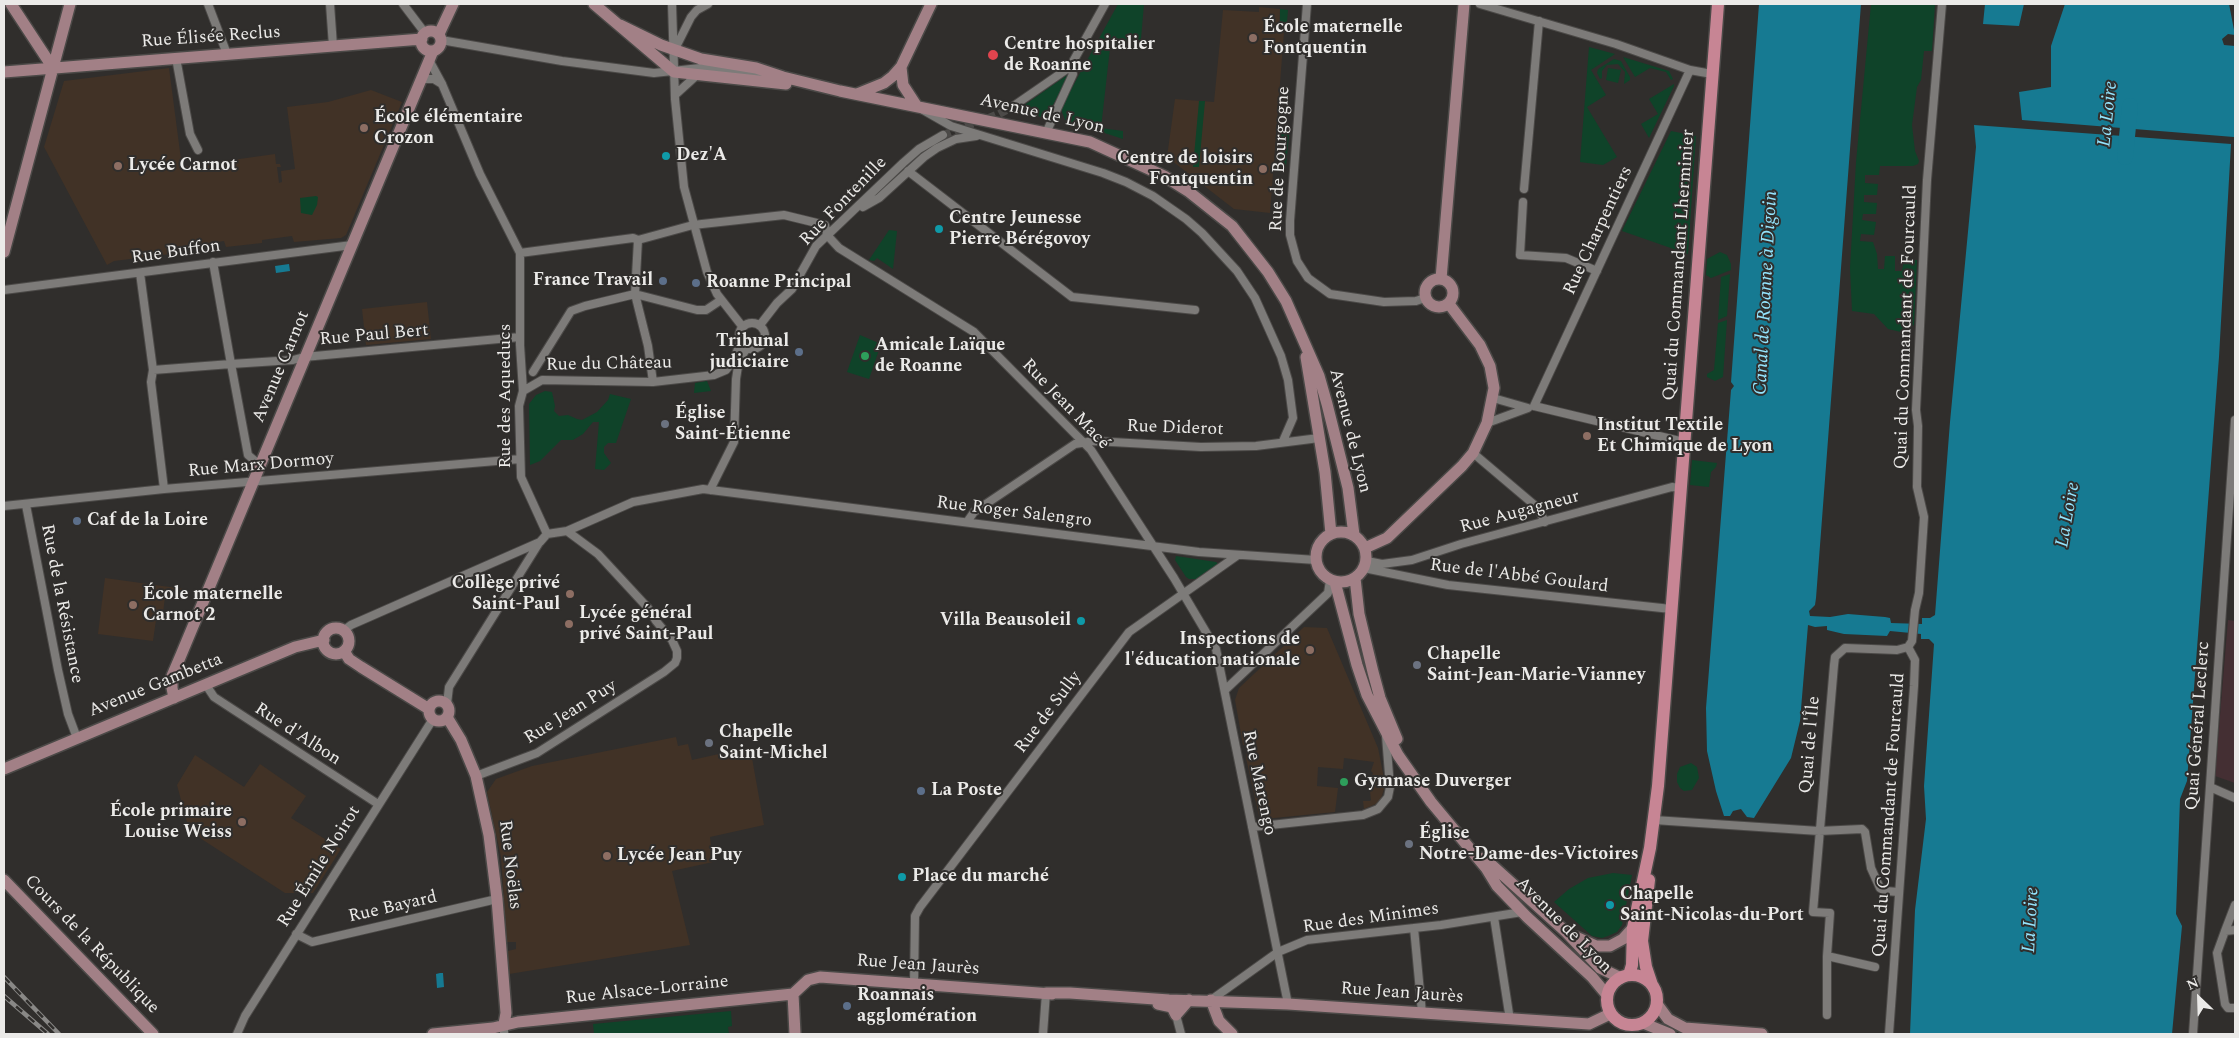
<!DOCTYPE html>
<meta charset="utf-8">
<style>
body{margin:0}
#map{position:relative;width:2239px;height:1038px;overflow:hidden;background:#302e2c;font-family:Spectral,serif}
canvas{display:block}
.frame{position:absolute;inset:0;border:5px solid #ebeae8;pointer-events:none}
.north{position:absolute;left:2174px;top:973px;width:50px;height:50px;-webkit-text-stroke:4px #302e2c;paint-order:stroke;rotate:336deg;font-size:14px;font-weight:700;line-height:20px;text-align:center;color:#ebeae8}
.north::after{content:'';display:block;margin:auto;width:18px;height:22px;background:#ebeae8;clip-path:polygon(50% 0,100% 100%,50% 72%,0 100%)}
</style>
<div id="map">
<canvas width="2239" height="1038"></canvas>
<div class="frame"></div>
<div class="north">N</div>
</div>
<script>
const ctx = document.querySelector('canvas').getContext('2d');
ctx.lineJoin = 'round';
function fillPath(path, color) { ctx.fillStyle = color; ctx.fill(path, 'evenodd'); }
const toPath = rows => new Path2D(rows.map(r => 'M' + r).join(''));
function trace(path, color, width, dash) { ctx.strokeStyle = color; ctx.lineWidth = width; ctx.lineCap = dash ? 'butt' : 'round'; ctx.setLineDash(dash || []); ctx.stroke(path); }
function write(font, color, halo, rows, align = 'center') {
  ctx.font = font + ' Spectral,serif'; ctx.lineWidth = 4; ctx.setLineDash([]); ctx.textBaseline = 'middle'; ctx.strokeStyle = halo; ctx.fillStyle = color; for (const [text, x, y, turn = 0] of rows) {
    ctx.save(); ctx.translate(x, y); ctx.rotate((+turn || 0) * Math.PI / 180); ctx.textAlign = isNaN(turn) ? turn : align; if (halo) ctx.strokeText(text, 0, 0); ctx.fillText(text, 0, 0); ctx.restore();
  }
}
fillPath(toPath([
 [2228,620,2235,621,2235,783,2215,776]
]), '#442f33');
fillPath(toPath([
 [1259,7,1280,9,1279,31,1284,32,1270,213,1234,209,1167,157,1175,99,1214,102,1223,10,1259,12],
 [169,68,182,167,275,154,276,164,280,164,281,167,277,167,279,183,282,182,281,171,295,169,287,107,328,102,371,90,402,102,346,235,341,238,294,242,292,236,262,240,262,243,226,247,224,241,187,247,187,252,114,261,107,265,44,147,64,81],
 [427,302,431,339,366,345,362,309],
 [105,578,184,589,183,598,165,596,163,614,157,613,153,641,98,634],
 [1304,627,1327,628,1378,748,1384,778,1384,789,1381,799,1376,804,1364,809,1363,801,1370,801,1371,800,1370,791,1372,787,1370,785,1372,782,1371,778,1373,773,1371,771,1374,762,1344,758,1343,769,1318,767,1317,786,1338,788,1335,812,1264,819,1259,816,1246,758,1248,745,1243,745,1235,700,1239,688],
 [676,737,678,746,688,744,692,760,750,747,764,825,710,837,713,862,672,871,690,945,509,974,508,951,516,949,516,942,507,942,501,857,487,792,496,779,532,766],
 [195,755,244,787,260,764,306,796,291,818,341,849,313,893,285,893,203,840,188,826,177,785]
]), '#413226');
fillPath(toPath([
 [1118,4,1144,4,1140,50,1110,48,1101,128,1123,131,1123,139,1065,120,1062,112,1062,106],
 [1871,4,1935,4,1932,51,1924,51,1921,80,1917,87,1912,125,1915,151,1919,161,1918,164,1913,166,1880,166,1879,175,1865,175,1865,183,1878,184,1877,195,1864,195,1864,202,1877,203,1876,214,1863,214,1862,220,1876,222,1874,235,1861,234,1860,241,1873,242,1877,254,1878,269,1884,269,1885,256,1895,256,1895,271,1902,271,1904,260,1917,260,1914,325,1901,332,1888,329,1874,314,1852,311,1850,268,1856,162],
 [1280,9,1288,10,1287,22,1280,22],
 [1589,47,1615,54,1591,70,1606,95,1587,107,1617,157,1603,165,1580,162],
 [1623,57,1669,71,1673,79,1671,80,1666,72,1650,68,1635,77],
 [1614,59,1621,61,1630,77,1630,80,1624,84,1625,72,1618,64,1607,65,1602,71,1602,78,1600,79,1597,73,1598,69],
 [1608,68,1621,70,1618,83,1606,80],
 [1070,73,1046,118,1016,111],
 [1674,84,1674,86,1649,138,1641,124,1658,114,1649,99],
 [1199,101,1205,101,1199,167,1193,167],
 [1671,131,1696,136,1688,254,1622,231],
 [1281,133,1289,134,1286,167,1278,166],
 [316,196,318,197,317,205,312,215,301,213,300,198],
 [889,230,897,231,893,269,877,258,874,261,869,260],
 [1720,252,1727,255,1731,264,1731,270,1711,278,1706,275,1707,259],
 [1730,274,1727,316,1718,320,1721,277],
 [1727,320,1723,377,1715,381,1707,377,1707,374,1714,370,1718,323],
 [860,335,881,344,869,379,847,372],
 [707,381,711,391,694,393,695,383],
 [545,391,552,392,555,406,554,411,559,416,568,415,577,419,582,420,597,412,608,400,610,394,631,399,616,443,608,443,604,447,604,453,611,463,604,470,595,469,599,422,593,422,583,434,573,440,561,440,540,461,530,465,529,404,536,395],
 [1692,460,1717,463,1716,467,1711,472,1709,487,1690,485],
 [1176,556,1216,562,1218,564,1196,579,1189,579,1186,577,1175,560],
 [1691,763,1697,767,1699,778,1692,790,1684,791,1680,788,1677,782,1677,774,1680,767],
 [1613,873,1632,875,1622,925,1617,932,1608,936,1602,938,1592,936,1554,902,1569,889,1588,878],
 [731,1011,732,1026,728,1027,729,1034,594,1034,593,1024]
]), '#0f4329');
fillPath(toPath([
 [1759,4,1861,4,1816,598,1815,605,1809,611,1810,616,1830,617,1848,614,1885,617,1890,618,1891,623,1922,624,1922,618,1930,618,1935,615,1950,422,1976,147,1974,125,2231,144,2219,357,2187,781,2180,799,2176,914,2182,926,2172,1034,1910,1034,1915,910,1926,819,1924,786,1934,644,1929,639,1921,639,1921,634,1890,631,1887,636,1844,634,1827,630,1827,626,1815,627,1808,625,1800,721,1791,758,1754,818,1747,817,1741,809,1733,811,1730,816,1724,816,1716,791,1707,751,1706,708,1731,390,1734,386,1731,382],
 [1985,4,2024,4,2019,26,1983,24],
 [2065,4,2229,4,2235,35,2228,34,2222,39,2224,45,2235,46,2234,137,2022,120,2019,92,2051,87,2051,46],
 [289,264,290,271,276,273,275,266],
 [440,973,443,973,444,987,437,988,436,974]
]), '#167a92');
trace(toPath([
 [2125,157,2130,106]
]), '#167a92', 16);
trace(toPath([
 [943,135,999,114,1012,107]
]), '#4c4a48', 8, [8, 4]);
const street = toPath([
 [208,4,227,54],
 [330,4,333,46],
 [403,4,425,33],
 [672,4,675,99,684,187,707,272,717,294,742,326],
 [1307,4,1290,221,1290,235,1297,261,1308,278,1330,294,1384,302,1416,301,1425,298],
 [1480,4,1616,44,1690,70,1712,74],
 [441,40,562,61,654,73,700,68,766,75],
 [675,49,691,17,697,10,708,4],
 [176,58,190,134,198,150],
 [429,60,442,84,480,174,520,253,520,345,523,391,519,406,521,477,547,534],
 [421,79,434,79,442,84],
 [675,95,697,75],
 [1012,107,1070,67,1105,4],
 [923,110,951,126,1103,173,1126,182,1153,196,1186,219,1202,233,1237,271,1255,298,1281,356,1288,380,1293,418,1283,441],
 [1046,133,1073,74,1070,67],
 [908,171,1072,297,1195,310],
 [1524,189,1539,21],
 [1523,202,1520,255,1566,258,1597,271],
 [863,207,879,198,924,157,937,148,956,139,976,136],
 [638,240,635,294,648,346,653,382],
 [520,253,633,238,638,240,693,225,784,215,825,225,827,235,839,248,974,332,1091,450,1174,578,1216,649,1288,1004],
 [140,273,153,370,151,382,164,489],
 [4,290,352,245],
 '739 336a13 13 0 1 1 26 0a13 13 0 1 1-26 0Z',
 [760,325,777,303,792,289,816,246,903,163,919,149,943,135],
 [153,370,231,364,213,262],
 [533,372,571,311,585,306,635,294,697,310,706,310,721,300],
 [523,391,542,380,653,382,714,375,726,370,734,360,740,343],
 [1534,406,1690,70],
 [1534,406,1684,442],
 [1487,423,1528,408,1493,398],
 [1473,453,1538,508,1545,522],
 [260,465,248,455,231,364,293,360,304,357,520,337],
 [710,490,734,442,736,379,739,360,747,348],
 [26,505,58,670,68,714,77,738],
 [4,506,164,489,520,459],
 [967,522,974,512,1075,444,1094,441,1201,447,1256,446,1319,438],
 [547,534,567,531,633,502,703,489,1199,552,1316,560],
 [1367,561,1382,564,1412,560,1461,544,1672,487,1681,488],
 [1364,568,1448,585,1671,609],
 [343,631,351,625,540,542,547,534],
 [1908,647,1912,641,1915,610,1919,593,1924,517,1917,487,1918,426,1916,410,1927,180,1942,4],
 [206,685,214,697,378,804],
 [1225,690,1328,593,1330,580],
 [447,704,449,687,539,543],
 [476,776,537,753,664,672,675,663,677,658,677,651,672,640,656,621,648,608,598,554,567,531],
 [2210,787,2235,798],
 [1654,820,1819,831,1862,829,1865,832,1871,868,1880,888,1885,891,1899,892],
 [1252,827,1363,815,1378,809,1388,797,1390,787,1386,736],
 [1494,917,1510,1020],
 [1414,928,1422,1013],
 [2235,930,2225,931,2217,953,2225,1004,2228,1008,2235,1008],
 [2225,931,2235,905],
 [296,934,312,942,497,899],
 [1875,967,1827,956,1830,913,1813,912,1834,665,1835,657,1845,648,1897,650,1908,647],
 [914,984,915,916,920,907,1129,632,1238,555],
 [1211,1000,1278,952,1307,940,1441,925,1522,912],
 [1176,1015,1181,1034],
 [1827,1015,1827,956],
 [504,1024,504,1034],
 [237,1034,245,1016,433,719],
 [1043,1034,1046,993],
 [1889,1034,1914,686,1915,660,1908,647],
 [2193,1034,2235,420]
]);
const secondary = toPath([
 [11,4,53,68],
 [594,4,674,72,786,84],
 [620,25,661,45,701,59,756,68,783,77,840,91,1090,142,1164,176,1188,191,1232,226,1268,272,1286,301,1319,376,1327,404,1348,488,1354,535],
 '421 41a10 10 0 1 1 20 0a10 10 0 1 1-20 0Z',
 [439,34,453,4],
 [901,67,903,85,916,105],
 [4,72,422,39],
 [857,94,884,83,893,76,901,67,931,4],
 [4,252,70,4],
 '1425 293a14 14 0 1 1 28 0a14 14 0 1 1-28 0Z',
 [1441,279,1464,4],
 [1306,357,1325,472,1331,534],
 '1316 557a25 25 0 1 1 50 0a25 25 0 1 1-50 0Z',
 [1365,548,1387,538,1462,466,1473,453,1487,423,1494,388,1490,366,1480,345,1449,304],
 [1355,578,1359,614,1373,672,1380,698,1397,739],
 [1335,582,1357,665,1367,695,1398,755,1431,802,1486,868,1497,886,1527,917,1592,977,1607,995],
 '323 641a13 13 0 1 1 26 0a13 13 0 1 1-26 0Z',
 [344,651,349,659,361,667,429,709],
 [174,698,172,688,172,676,181,655,433,51],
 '429 711a10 10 0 1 1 20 0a10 10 0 1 1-20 0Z',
 [447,717,461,740,476,776,489,835,497,899,506,1013,504,1024],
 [4,769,295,647,324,640],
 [1484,858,1566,932,1600,968,1621,978],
 [4,880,153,1034],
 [1576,937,1596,946,1610,946,1623,939,1633,928],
 [1046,993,1070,993,1169,1000,1288,1004,1589,1024,1610,1014],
 [793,994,808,980,820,977,1052,994],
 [793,994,795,1034],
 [1211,1000,1219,1021,1232,1034],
 [1158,1004,1172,1007,1176,1015,1189,1000],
 [1657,1004,1668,1019,1685,1028,1762,1034],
 [1643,1023,1670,1034],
 [433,1034,493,1028,518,1022,793,994]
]);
const primary = toPath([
 [1649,880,1642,941,1646,967,1652,985],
 '1607 1000a25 25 0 1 1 50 0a25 25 0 1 1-50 0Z',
 [1629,975,1632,965,1633,928,1650,848,1658,786,1718,4]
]);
trace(street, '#4b4947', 10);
trace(secondary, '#4b4947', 14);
trace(primary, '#4b4947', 15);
trace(street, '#7d7b79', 8);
trace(secondary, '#a28086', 11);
trace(primary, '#c78594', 12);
const rail = toPath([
 [4,977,59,1034],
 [4,996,48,1034]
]);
trace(rail, '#898886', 4.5);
trace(rail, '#302e2c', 2.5, [8]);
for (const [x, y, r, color] of [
 [1253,38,5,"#8d6e63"],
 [993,55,6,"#e0444e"],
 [364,128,5,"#8d6e63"],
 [666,156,5,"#0f9aa8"],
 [118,166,5,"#8d6e63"],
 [1263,169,5,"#8d6e63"],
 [939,229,5,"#0f9aa8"],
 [663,281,5,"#5c6f8a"],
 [696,283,5,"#5c6f8a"],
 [799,352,5,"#5c6f8a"],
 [865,356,5,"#2e9e5b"],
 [665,424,5,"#6b7280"],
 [1587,436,5,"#8d6e63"],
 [77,521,5,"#5c6f8a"],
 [570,594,5,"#8d6e63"],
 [133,605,5,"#8d6e63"],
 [1081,621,5,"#0f9aa8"],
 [569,624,5,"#8d6e63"],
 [1310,650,5,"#8d6e63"],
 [1417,665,5,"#6b7280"],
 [709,743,5,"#6b7280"],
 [1344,782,5,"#2e9e5b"],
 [921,791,5,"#5c6f8a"],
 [242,822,5,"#8d6e63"],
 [1409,844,5,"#6b7280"],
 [607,856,5,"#8d6e63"],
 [902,877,5,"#0f9aa8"],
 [1610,905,5,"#0f9aa8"],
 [847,1006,5,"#5c6f8a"]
]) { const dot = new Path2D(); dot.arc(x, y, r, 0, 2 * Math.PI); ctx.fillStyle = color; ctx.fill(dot); trace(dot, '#302e2c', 2); }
write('bold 18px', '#ebeae8', '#302e2c', [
 ["École maternelle",1263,28],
 ["Fontquentin",1263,49],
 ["Centre hospitalier",1004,45],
 ["de Roanne",1004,66],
 ["École élémentaire",374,118],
 ["Crozon",374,139],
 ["Dez'A",676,156],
 ["Centre de loisirs",1253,159,"right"],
 ["Fontquentin",1253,180,"right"],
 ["Lycée Carnot",128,166],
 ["Centre Jeunesse",949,219],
 ["Pierre Bérégovoy",949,240],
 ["France Travail",653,281,"right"],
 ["Roanne Principal",706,283],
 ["Tribunal",789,342,"right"],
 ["judiciaire",789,363,"right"],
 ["Amicale Laïque",875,346],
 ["de Roanne",875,367],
 ["Église",675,414],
 ["Saint-Étienne",675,435],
 ["Institut Textile",1597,426],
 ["Et Chimique de Lyon",1597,447],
 ["Caf de la Loire",87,521],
 ["Collège privé",560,584,"right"],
 ["Saint-Paul",560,605,"right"],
 ["École maternelle",143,595],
 ["Carnot 2",143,616],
 ["Lycée général",579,614],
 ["privé Saint-Paul",579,635],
 ["Villa Beausoleil",1071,621,"right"],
 ["Inspections de",1300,640,"right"],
 ["l'éducation nationale",1300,661,"right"],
 ["Chapelle",1427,655],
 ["Saint-Jean-Marie-Vianney",1427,676],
 ["Chapelle",719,733],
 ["Saint-Michel",719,754],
 ["Gymnase Duverger",1354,782],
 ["La Poste",931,791],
 ["École primaire",232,812,"right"],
 ["Louise Weiss",232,833,"right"],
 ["Église",1419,834],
 ["Notre-Dame-des-Victoires",1419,855],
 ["Lycée Jean Puy",617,856],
 ["Place du marché",912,877],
 ["Chapelle",1620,895],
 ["Saint-Nicolas-du-Port",1620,916],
 ["Roannais",857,996],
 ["agglomération",857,1017]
], 'left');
write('18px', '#ebeae8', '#302e2c', [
 ["Rue Élisée Reclus",211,38,-4],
 ["Avenue de Lyon",1042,115,13],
 ["Rue de Bourgogne",1281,159,-87],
 ["Rue Fontenille",844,202,-46],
 ["Rue Charpentiers",1599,231,-65],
 ["Rue Buffon",176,253,-8],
 ["Quai du Commandant Lherminier",1680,265,-86],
 ["Quai du Commandant de Fourcauld",1907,327,-88],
 ["Rue Paul Bert",374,336,-5],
 ["Rue du Château",609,365,-1],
 ["Avenue Carnot",282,367,-67],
 ["Rue des Aqueducs",506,396,-90],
 ["Rue Jean Macé",1065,405,46],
 ["Rue Diderot",1175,429,2],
 ["Avenue de Lyon",1349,431,76],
 ["Rue Marx Dormoy",261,466,-5],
 ["Rue Roger Salengro",1014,513,7],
 ["Rue Augagneur",1520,513,-15],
 ["Rue de l'Abbé Goulard",1519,577,7],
 ["Rue de la Résistance",61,604,79],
 ["Avenue Gambetta",156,686,-22],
 ["Rue Jean Puy",571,713,-32],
 ["Rue de Sully",1049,713,-53],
 ["Quai Général Leclerc",2199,726,-86],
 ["Rue d'Albon",297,735,33],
 ["Quai de l'Île",1811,745,-85],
 ["Rue Marengo",1258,783,78],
 ["Quai du Commandant de Fourcauld",1890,815,-86],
 ["Rue Noëlas",509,865,83],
 ["Rue Émile Noirot",320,867,-58],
 ["Rue Bayard",393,908,-13],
 ["Rue des Minimes",1371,919,-8],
 ["Avenue de Lyon",1563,926,45],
 ["Cours de la République",91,945,46],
 ["Rue Jean Jaurès",918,966,4],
 ["Rue Alsace-Lorraine",647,991,-6],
 ["Rue Jean Jaurès",1402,994,4]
]);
write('italic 19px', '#94e5fe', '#302e2c', [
 ["La Loire",2109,114,-84],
 ["Canal de Roanne à Digoin",1767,293,-87],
 ["La Loire",2069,515,-80],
 ["La Loire",2032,920,-87]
]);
</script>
